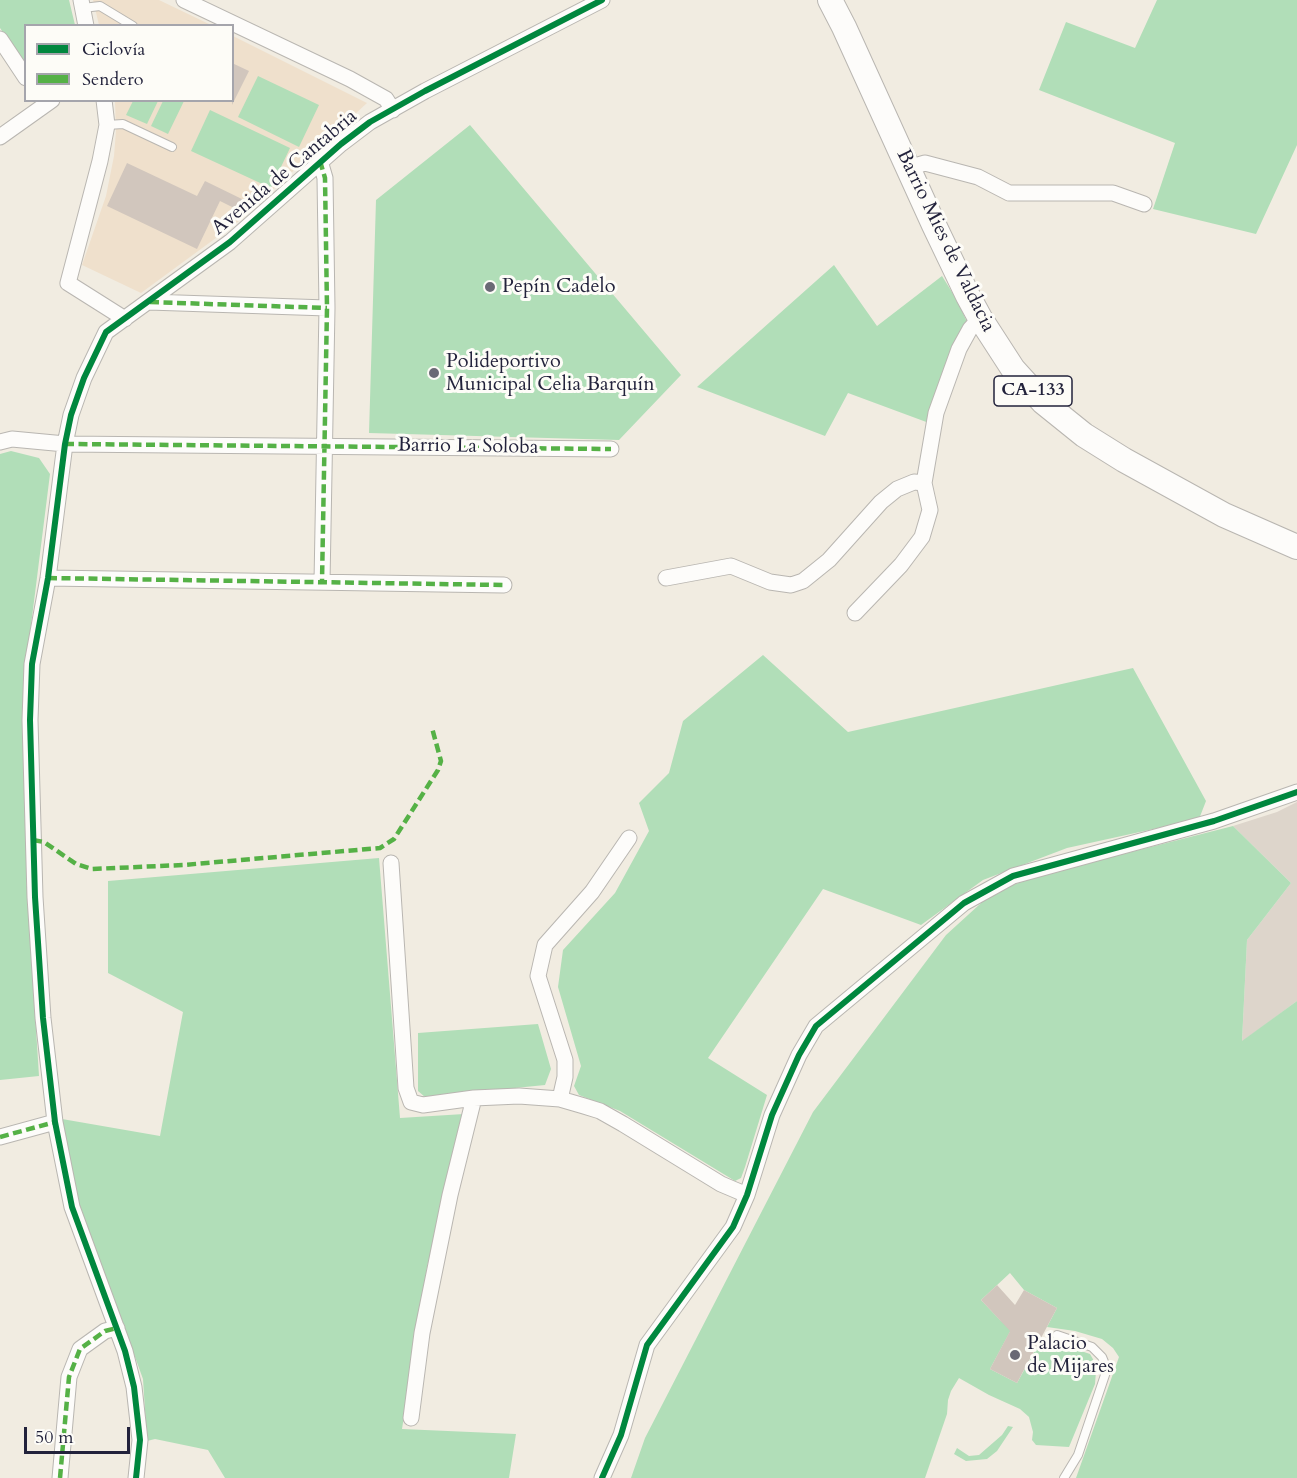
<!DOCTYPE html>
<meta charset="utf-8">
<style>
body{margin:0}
#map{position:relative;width:1297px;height:1478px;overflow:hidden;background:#f1ece1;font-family:Cardo,serif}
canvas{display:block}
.legend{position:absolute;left:24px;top:24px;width:210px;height:78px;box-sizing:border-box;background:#fdfcf7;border:2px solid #a5a5ac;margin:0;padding:8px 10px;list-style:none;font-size:18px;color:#22223b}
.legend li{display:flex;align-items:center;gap:12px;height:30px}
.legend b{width:30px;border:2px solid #a5a5ac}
.scale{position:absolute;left:24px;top:1427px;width:106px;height:27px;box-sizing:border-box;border:3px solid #22223b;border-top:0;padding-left:8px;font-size:18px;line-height:21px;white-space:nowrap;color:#22223b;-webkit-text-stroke:4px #fdfcf7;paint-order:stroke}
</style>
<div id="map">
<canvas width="1297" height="1478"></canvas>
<ul class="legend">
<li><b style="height:8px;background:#00873e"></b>Ciclovía</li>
<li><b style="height:8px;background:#55b146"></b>Sendero</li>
</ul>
<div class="scale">50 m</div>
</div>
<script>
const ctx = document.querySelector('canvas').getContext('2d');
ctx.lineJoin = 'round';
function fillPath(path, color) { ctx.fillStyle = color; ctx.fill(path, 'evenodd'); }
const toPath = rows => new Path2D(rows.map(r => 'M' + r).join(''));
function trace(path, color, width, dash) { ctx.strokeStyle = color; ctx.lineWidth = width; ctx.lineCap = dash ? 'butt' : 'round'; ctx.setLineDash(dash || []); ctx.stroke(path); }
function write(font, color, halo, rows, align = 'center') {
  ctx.font = font + ' Cardo,serif'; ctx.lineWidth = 6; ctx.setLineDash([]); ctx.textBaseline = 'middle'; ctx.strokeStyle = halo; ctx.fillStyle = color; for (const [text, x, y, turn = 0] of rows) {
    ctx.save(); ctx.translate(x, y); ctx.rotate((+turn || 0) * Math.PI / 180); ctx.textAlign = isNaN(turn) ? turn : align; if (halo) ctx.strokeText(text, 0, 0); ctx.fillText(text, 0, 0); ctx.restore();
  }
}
fillPath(toPath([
 [93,0,159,0,211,25,99,25],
 [233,36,367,103,239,221,141,293,82,265,106,196,114,156,116,131,115,101,232,100]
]), '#efe0cc');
fillPath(toPath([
 [1297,802,1297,1001,1242,1042,1247,940,1291,883,1233,826,1277,812]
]), '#ddd5cb');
fillPath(toPath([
 [0,0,69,0,75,25,26,26,25,64,0,28],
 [1157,0,1297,0,1297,145,1256,234,1153,209,1175,143,1039,90,1066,22,1135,48],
 [258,76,319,105,299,147,238,117],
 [133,101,158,101,147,124,126,115],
 [163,101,184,101,168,134,151,126],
 [210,110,290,148,271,188,191,151],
 [470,125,681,375,619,440,369,433,376,200],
 [834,265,877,326,942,276,957,300,967,322,929,423,848,393,825,436,697,387],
 [11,451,39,458,50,474,26,665,26,872,39,1076,0,1080,0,454],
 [763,655,848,732,1133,668,1206,801,1199,819,1067,848,983,880,921,925,823,889,708,1058,767,1095,745,1167,741,1178,735,1181,620,1111,579,1095,574,1086,581,1066,558,987,563,950,615,893,649,831,639,803,669,773,683,721],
 [1233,826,1291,883,1247,940,1242,1041,1297,1001,1297,1478,1076,1478,1119,1357,1113,1348,1102,1339,1075,1331,1047,1327,1057,1308,1024,1290,1010,1273,981,1300,1000,1320,1012,1328,990,1369,1017,1383,1040,1341,1084,1352,1090,1354,1094,1361,1096,1371,1095,1384,1069,1447,1036,1445,1032,1440,1033,1432,1029,1417,1020,1409,989,1395,959,1378,951,1391,948,1400,947,1414,925,1478,631,1478,645,1438,813,1112,946,935,991,894,1033,877],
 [379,858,400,1118,464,1114,427,1267,402,1429,516,1434,509,1478,225,1478,208,1450,155,1439,147,1441,143,1379,79,1203,62,1119,160,1136,183,1012,108,973,108,881],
 [538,1024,551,1069,545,1085,425,1097,418,1091,418,1033],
 [1008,1426,1013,1427,997,1451,987,1459,966,1461,954,1454,957,1448,969,1456,979,1455,1002,1435]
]), '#b1deb8');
fillPath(toPath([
 [232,63,249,71,232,105],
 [127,163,197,196,205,181,246,201,240,211,220,201,197,249,107,206],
 [997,1285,1015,1305,1024,1290,1057,1308,1017,1383,990,1369,1010,1331,981,1300]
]), '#d1c6bd');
const service = toPath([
 [83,8,100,6,133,26],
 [107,125,123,124,172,147],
 [1057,1335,1092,1347,1102,1357,1107,1369,1078,1455,1064,1478]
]);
const minor = toPath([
 [81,0,86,26],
 [184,0,350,79,386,99,393,110],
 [0,39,26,78],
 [104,100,107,125,100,161,68,283,125,319],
 [0,137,52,100],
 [320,161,325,178,327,308,322,582],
 [908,168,925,163,978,177,1009,193,1113,193,1144,204],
 [149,302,327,308],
 [0,442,12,439,65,444,611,449],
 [48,578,504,585],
 [666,578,731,566,770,582,791,585,803,581,829,560,881,502,897,489,914,482,924,483],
 [855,613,901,565,922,537,930,510,924,483,936,413,959,349,970,329,980,318],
 [391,863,406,1088,411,1102,423,1105,474,1098,519,1096,560,1099,584,1106,600,1111,623,1124,721,1184,747,1195],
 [560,1099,565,1077,565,1060,538,976,545,945,592,892,629,838],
 [0,1137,55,1122],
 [411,1418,422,1333,450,1195,474,1098],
 [60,1478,69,1377,80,1349,105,1331,117,1328],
 [136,1478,140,1440,134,1387,125,1351,72,1207,55,1122,43,1018,35,897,30,720,32,664,48,578,65,444,71,415,84,378,106,332,230,242,341,144,370,122,425,91,602,0],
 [602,1478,621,1435,647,1345,733,1227,747,1195,772,1115,799,1055,816,1026,964,903,1013,876,1214,821,1297,792]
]);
const primary = toPath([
 [830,0,844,27,934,225,968,296,980,318,1013,369,1043,402,1084,435,1124,460,1224,515,1297,547]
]);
trace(service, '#b9b6b1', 10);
trace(minor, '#b9b6b1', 17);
trace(primary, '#b9b6b1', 26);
trace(service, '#fdfcfa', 8);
trace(minor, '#fdfcfa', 15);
trace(primary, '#fdfcfa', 24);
trace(toPath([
 [320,161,325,178,327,308,322,582],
 [150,302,327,308],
 [65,444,611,449],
 [48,578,504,585],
 [33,840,44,842,76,864,92,869,183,865,380,848,394,839,438,770,441,761,432,728],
 [0,1137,55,1122],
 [60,1478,69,1377,80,1349,105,1331,117,1328]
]), '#55b146', 4.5, [9, 4.5]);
trace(toPath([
 [136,1478,140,1440,134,1387,125,1351,72,1207,55,1122,43,1018,35,897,30,720,32,664,48,578,65,444,71,415,84,378,106,332,230,242,341,144,370,122,425,91,602,0],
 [602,1478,621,1435,647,1345,733,1227,747,1195,772,1115,799,1055,816,1026,964,903,1013,876,1214,821,1297,792]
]), '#00873e', 6);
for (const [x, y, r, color] of [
 [490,287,6,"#6a6975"],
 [434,373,6,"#6a6975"],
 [1015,1355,6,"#6a6975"]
]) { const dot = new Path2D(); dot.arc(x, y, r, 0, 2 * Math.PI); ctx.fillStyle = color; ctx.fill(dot); trace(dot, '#fdfcf7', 2); }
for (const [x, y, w] of [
 [1033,391,78]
]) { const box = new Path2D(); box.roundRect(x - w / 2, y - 15, w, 30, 4.5); ctx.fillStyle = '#fdfcf7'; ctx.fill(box); trace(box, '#22223b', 1.5); }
write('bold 18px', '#22223b', null, [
 ["CA-133",1033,391]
]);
write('20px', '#22223b', '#fdfcf7', [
 ["Avenida de Cantabria",285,173,-40],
 ["Barrio Mies de Valdacia",945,241,64],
 ["Barrio La Soloba",468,447,1]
]);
write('20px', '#22223b', '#fdfcf7', [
 ["Pepín Cadelo",502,287],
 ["Polideportivo",446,362],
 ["Municipal Celia Barquín",446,385],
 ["Palacio",1027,1344],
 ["de Mijares",1027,1367]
], 'left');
</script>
